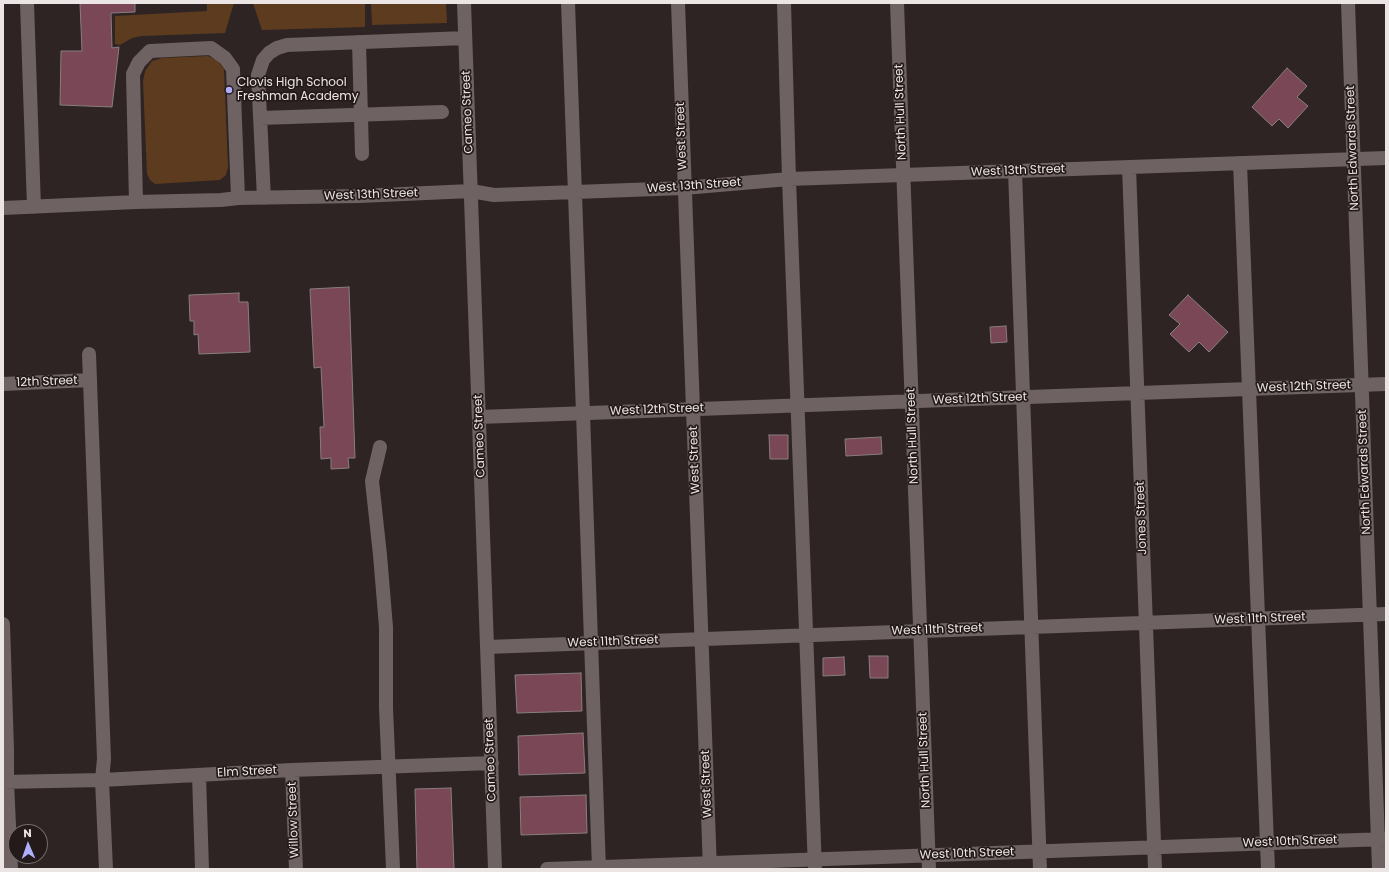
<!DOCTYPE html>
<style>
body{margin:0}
#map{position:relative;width:1389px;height:872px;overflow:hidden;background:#2d2423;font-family:Poppins,sans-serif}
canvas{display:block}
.frame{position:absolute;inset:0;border:4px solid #ece5e5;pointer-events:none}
.north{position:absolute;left:8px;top:824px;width:40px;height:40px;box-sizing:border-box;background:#241a1a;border:1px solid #746b6b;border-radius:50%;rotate:358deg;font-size:11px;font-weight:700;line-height:16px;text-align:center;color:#ece5e5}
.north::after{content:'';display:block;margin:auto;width:14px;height:18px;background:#aeaefb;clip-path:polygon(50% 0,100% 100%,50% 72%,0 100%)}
</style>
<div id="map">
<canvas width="1389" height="872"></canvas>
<div class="frame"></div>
<div class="north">N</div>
</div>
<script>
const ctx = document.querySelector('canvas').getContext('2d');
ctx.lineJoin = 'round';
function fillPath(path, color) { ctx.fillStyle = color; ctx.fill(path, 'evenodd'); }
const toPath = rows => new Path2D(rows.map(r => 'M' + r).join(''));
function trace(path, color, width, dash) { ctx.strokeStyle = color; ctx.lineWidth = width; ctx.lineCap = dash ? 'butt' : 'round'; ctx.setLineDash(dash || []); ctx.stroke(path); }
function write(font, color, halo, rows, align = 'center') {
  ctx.font = font + ' Poppins,sans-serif'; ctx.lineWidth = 3.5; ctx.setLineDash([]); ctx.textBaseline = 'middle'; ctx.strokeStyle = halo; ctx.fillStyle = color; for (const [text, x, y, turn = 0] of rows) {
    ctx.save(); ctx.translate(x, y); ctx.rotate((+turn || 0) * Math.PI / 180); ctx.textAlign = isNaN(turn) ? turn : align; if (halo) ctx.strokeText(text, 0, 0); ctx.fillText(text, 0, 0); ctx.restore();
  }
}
fillPath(toPath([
 [207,3,234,3,225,33,142,36,132,38,120,45,115,44,115,16,207,11],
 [253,3,365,3,365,27,262,30],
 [371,3,446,3,447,23,372,25],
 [208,56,218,61,224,69,228,167,226,175,220,180,155,184,150,180,147,174,143,81,145,71,152,61,162,58]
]), '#5d3b1f');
const building = toPath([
 [80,3,135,3,135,12,111,13,112,48,119,47,112,107,60,105,61,51,82,51,80,3],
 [1287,68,1307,86,1297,97,1308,106,1288,128,1279,119,1272,126,1252,107,1287,68],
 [349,287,355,458,348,458,349,468,331,469,331,458,321,459,320,427,324,427,321,367,314,368,310,289,349,287],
 [239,293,239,302,248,302,250,352,199,354,198,334,194,335,194,321,190,321,189,295,239,293],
 [1188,295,1228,332,1209,352,1199,342,1189,352,1170,334,1180,324,1169,315,1188,295],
 [1006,326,1007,342,991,343,990,327,1006,326],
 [769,435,788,435,788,459,770,459,769,435],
 [881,437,882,454,846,456,845,439,881,437],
 [869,656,888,656,888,678,870,678,869,656],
 [844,657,845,675,823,676,823,658,844,657],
 [581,673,582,711,517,713,515,675,581,673],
 [583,733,585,773,519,775,518,736,583,733],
 [451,788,454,869,417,869,415,789,451,788],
 [586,795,587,833,521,835,520,797,586,795]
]);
fillPath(building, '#794756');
trace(building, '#8a7e81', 1);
trace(toPath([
 [27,3,34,207],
 [464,3,495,869],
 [568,3,583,413,599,869],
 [678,3,710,869],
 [784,3,789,179,815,869],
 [897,3,929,869],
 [1348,3,1379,869],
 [359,42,362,154],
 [260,118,442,112],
 [1240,163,1268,869],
 [1129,167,1155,869],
 [1015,171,1040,869],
 [264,198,258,75,263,60,269,53,277,48,287,45,465,38],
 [136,202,133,74,139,62,150,51,211,48,225,58,233,69,238,198],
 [3,208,136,202,221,200,238,198,359,196,471,191,494,195,684,188,789,179,1386,158],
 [89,354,104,759,102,780,106,869],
 [3,384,90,380],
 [479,417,1386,384],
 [380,447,372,481,380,555,386,627,386,708,393,869],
 [3,624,7,749,7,782,11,869],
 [487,647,1386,614],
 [292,770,296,869],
 [199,775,202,869],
 [3,782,102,780,292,770,492,763],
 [547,869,1386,839]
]), '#6e6262', 14);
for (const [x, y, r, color] of [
 [229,90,4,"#aeaefb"]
]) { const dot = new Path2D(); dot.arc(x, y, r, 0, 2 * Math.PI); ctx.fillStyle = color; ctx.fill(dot); trace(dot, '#241a1a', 1.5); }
write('12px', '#ece5e5', '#241a1a', [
 ["Clovis High School",237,83],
 ["Freshman Academy",237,97]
], 'left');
write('12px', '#ece5e5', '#241a1a', [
 ["Cameo Street",468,112,-92],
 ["North Hull Street",901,112,-92],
 ["West Street",682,136,-92],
 ["North Edwards Street",1353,148,-92],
 ["West 13th Street",1018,171,-2],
 ["West 13th Street",694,186,-4],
 ["West 13th Street",371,195,-2],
 ["12th Street",47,382,-2],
 ["West 12th Street",1304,387,-2],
 ["West 12th Street",980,399,-2],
 ["West 12th Street",657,410,-2],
 ["Cameo Street",480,436,-92],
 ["North Hull Street",913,436,-92],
 ["West Street",695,460,-92],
 ["North Edwards Street",1365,472,-92],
 ["Jones Street",1142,518,-92],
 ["West 11th Street",1260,619,-2],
 ["West 11th Street",937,630,-2],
 ["West 11th Street",613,642,-2],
 ["Cameo Street",491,760,-92],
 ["North Hull Street",925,760,-92],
 ["Elm Street",247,772,-3],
 ["West Street",707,784,-92],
 ["Willow Street",294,820,-92],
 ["West 10th Street",1290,842,-2],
 ["West 10th Street",967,854,-2]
]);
</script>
